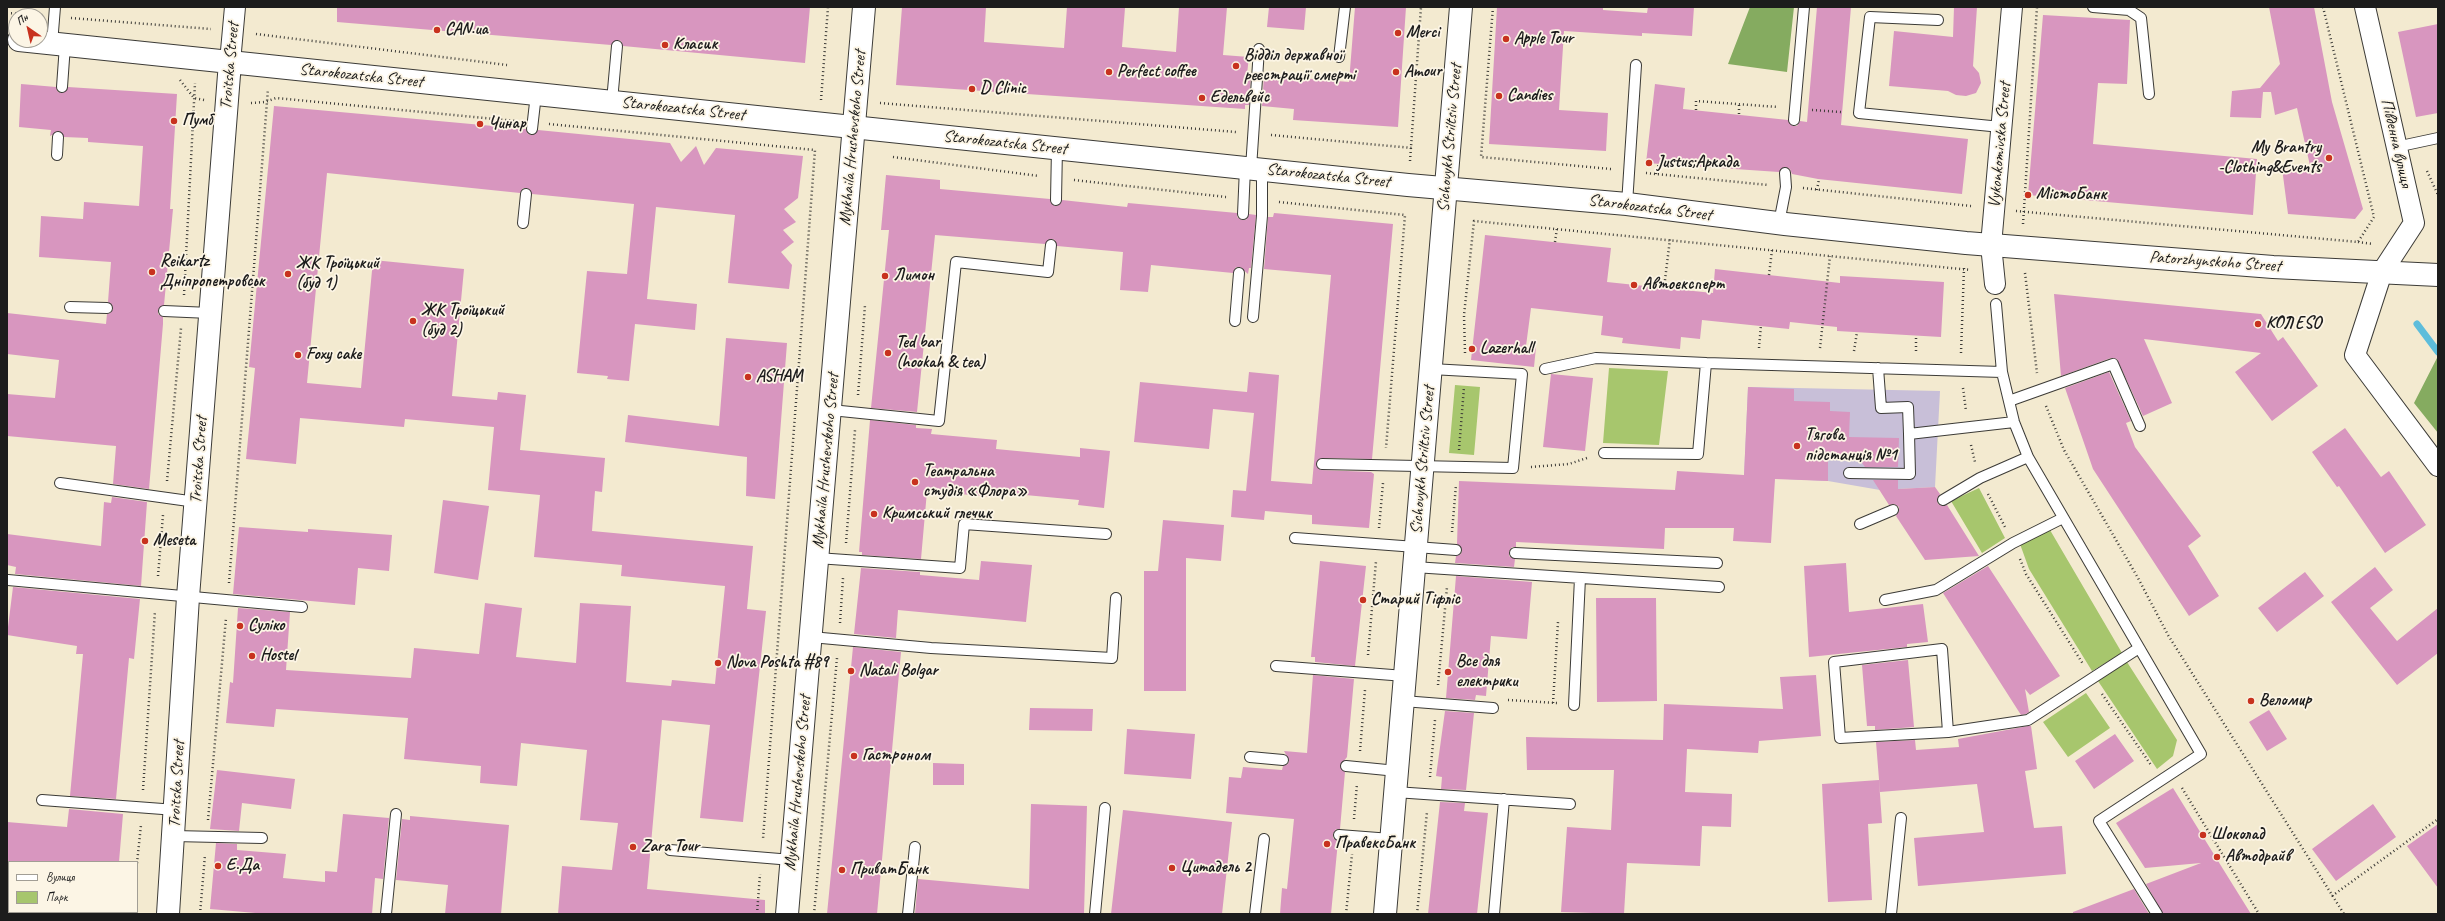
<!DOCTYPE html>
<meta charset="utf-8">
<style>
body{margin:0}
#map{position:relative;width:2445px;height:921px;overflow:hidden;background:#f3ead0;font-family:Caveat,sans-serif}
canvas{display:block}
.frame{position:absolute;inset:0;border:8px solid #1c1c1c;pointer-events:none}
.legend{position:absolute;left:8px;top:861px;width:130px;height:52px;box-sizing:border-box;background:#fcf5e5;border:1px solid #a29e95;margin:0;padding:5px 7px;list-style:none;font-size:12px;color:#1c1c1c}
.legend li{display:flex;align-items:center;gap:8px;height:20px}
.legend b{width:20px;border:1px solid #a29e95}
.north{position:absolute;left:8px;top:8px;width:40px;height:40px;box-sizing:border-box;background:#fcf5e5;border:1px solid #a29e95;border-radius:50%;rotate:326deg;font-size:11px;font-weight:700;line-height:16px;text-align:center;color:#1c1c1c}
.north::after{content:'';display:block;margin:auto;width:14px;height:18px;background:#c8321e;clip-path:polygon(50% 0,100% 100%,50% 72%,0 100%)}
</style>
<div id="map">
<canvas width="2445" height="921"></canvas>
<div class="frame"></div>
<ul class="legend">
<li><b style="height:5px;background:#fff"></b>Вулиця</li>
<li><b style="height:11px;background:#a7c66d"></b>Парк</li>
</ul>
<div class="north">Пн</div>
</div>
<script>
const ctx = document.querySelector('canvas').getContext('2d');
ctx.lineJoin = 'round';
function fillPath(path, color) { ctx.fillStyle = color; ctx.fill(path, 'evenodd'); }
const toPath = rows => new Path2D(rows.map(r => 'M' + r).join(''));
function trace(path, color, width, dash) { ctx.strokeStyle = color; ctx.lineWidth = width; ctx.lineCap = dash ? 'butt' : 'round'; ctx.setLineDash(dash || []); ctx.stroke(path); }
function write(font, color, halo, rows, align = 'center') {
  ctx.font = font + ' Caveat,sans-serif'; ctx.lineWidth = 3.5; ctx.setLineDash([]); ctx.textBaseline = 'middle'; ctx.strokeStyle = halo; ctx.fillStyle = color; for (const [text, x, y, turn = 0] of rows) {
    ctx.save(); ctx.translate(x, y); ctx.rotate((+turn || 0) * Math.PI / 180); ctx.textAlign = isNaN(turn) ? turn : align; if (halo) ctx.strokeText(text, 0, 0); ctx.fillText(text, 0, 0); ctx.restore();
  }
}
fillPath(toPath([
 [1748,387,1940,391,1935,487,1880,490,1828,481,1744,477]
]), '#c8bfd8');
fillPath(toPath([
 [1609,368,1668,371,1659,445,1603,443],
 [1455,385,1480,387,1474,455,1449,453],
 [1979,488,2005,538,1982,553,1951,501],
 [2050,530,2122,653,2092,671,2029,569,2020,544],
 [2127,662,2177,740,2173,756,2157,769,2098,681],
 [2086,693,2110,728,2068,757,2043,722]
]), '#a7c66d');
fillPath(toPath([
 [1750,7,1794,7,1787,72,1728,64],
 [2438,356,2438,433,2414,403]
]), '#85ab60');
trace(toPath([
 [2417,324,2438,352]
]), '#5dbddb', 7);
fillPath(toPath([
 [337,7,810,7,805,63,623,46,621,41,617,40,611,45,337,22],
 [902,7,986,7,984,42,1064,48,1067,7,1125,8,1122,47,1176,52,1179,7,1227,7,1223,55,1249,57,1247,74,1251,74,1249,105,1245,105,1245,109,896,85],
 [1269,7,1306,7,1304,30,1267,27],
 [1355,7,1406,7,1398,127,1293,120,1294,109,1262,106,1264,75,1349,82],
 [1497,7,1603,7,1603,10,1647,13,1648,7,1694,7,1692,36,1642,33,1642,36,1564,31,1559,110,1608,113,1606,151,1489,144],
 [1817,7,1851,7,1841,125,1968,139,1962,194,1818,179,1792,174,1790,169,1785,167,1779,172,1646,163,1655,84,1685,88,1683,109,1788,120,1793,126,1797,126,1800,121,1807,122],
 [1954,7,1977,7,1973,66,1979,73,1981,83,1976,93,1966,96,1956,95,1948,91,1889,86,1894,31,1953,37],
 [2269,7,2314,7,2332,102,2363,209,2355,219,2288,214,2282,168,2311,170,2297,108,2275,115,2271,92,2263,92,2261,118,2230,117,2232,91,2260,88,2280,64],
 [2043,15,2130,20,2127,84,2098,83,2093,144,2257,159,2253,215,2028,195],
 [2438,24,2438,113,2416,117,2398,32],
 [21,84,56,87,58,92,62,93,68,87,177,94,170,209,173,209,164,305,158,310,158,314,163,317,163,324,149,489,113,484,116,446,7,436,7,394,55,398,59,360,7,354,7,313,106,324,107,314,110,313,113,309,112,305,108,302,111,262,39,257,41,216,83,219,84,202,139,206,143,146,88,142,88,138,64,137,59,131,50,136,51,130,19,127],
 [274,106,526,129,528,134,532,135,538,130,670,143,681,162,696,146,704,165,716,148,803,156,798,198,784,209,796,222,783,230,794,242,781,252,792,265,789,289,728,283,735,215,656,207,647,299,697,304,695,330,635,324,629,381,607,379,608,376,577,373,587,271,627,274,634,204,532,194,527,188,523,188,520,193,327,173,307,383,361,388,373,260,464,269,452,396,497,400,498,392,526,395,520,450,605,458,602,492,595,491,592,531,753,546,747,609,766,611,743,822,700,818,710,725,662,720,647,889,765,900,765,914,558,914,562,866,612,870,618,823,580,820,587,750,521,743,517,786,480,783,481,766,404,759,408,718,276,709,274,727,226,723,230,682,233,683,238,608,290,612,286,670,411,678,414,648,479,654,485,603,522,608,516,657,576,663,580,603,631,606,626,682,671,686,672,680,715,684,725,586,621,576,622,565,534,557,540,495,488,490,494,427,405,419,404,427,300,418,296,464,246,459,255,368,249,367],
 [886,175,940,180,940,189,1050,199,1051,203,1055,206,1059,205,1062,200,1127,207,1128,203,1237,213,1237,217,1242,220,1246,220,1249,214,1256,215,1251,268,1249,268,1248,274,1240,267,1236,267,1233,273,1151,265,1148,292,1120,290,1123,252,1057,246,1055,240,1051,239,1045,244,935,235,917,412,871,408,889,230,881,230],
 [1274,213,1393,224,1372,459,1322,458,1316,463,1317,467,1321,470,1371,472,1374,474,1369,528,1312,524,1312,515,1265,511,1264,520,1231,517,1233,490,1246,491,1254,413,1213,409,1209,449,1134,442,1140,382,1247,392,1249,372,1279,375,1271,481,1312,484,1331,275,1264,269,1268,217,1273,217],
 [1485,235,1611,248,1607,282,1664,288,1713,293,1715,269,1840,283,1840,276,1944,282,1941,337,1837,331,1837,327,1790,322,1789,329,1702,320,1700,339,1681,337,1680,349,1622,343,1623,338,1601,335,1603,316,1531,308,1526,346,1536,347,1534,367,1471,360],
 [2054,294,2261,314,2278,341,2283,337,2318,386,2272,421,2235,372,2261,353,2144,339,2172,403,2143,416,2117,359,2111,358,2061,376],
 [726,338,787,343,775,499,746,496,747,457,625,442,628,415,719,426],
 [2109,372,2131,421,2126,423,2135,447,2201,536,2188,546,2219,596,2189,616,2093,469,2065,388],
 [1551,374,1593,378,1585,451,1543,447],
 [1748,387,1794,389,1794,401,1830,402,1830,411,1850,412,1849,437,1899,438,1898,467,1865,467,1860,460,1828,459,1828,481,1775,479,1771,543,1733,541,1734,528,1665,528,1664,549,1516,542,1516,547,1512,547,1509,552,1509,556,1515,559,1514,567,1455,563,1456,556,1461,554,1462,550,1457,544,1459,481,1675,490,1677,471,1744,475],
 [870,420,916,425,916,428,932,429,931,434,997,440,996,449,1080,457,1080,448,1110,451,1104,508,1078,505,1079,500,993,492,993,497,927,491,921,559,862,555,862,552,859,552],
 [2345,428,2381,477,2389,471,2426,525,2385,553,2339,486,2337,487,2312,452],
 [1873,480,1898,480,1898,489,1935,487,1940,494,1937,500,1938,504,1943,506,1947,505,1979,556,1925,560,1896,516,1899,511,1899,507,1894,504,1889,505],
 [112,497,147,502,141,586,15,574,16,567,7,565,7,534,101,546,104,502,111,503],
 [443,500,489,506,478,580,434,573],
 [1163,520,1224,525,1221,561,1186,558,1186,691,1144,691,1144,571,1158,571],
 [239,527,308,532,308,529,392,535,389,571,358,568,355,605,233,594],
 [981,561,1032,565,1026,622,898,610,896,638,854,634,861,568,920,572,920,575,979,580],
 [1320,561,1366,566,1355,666,1315,662,1315,657,1311,657],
 [1846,563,1849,612,1923,604,1928,642,1907,644,1907,647,1809,657,1804,566],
 [1988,566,2060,676,2030,695,2025,689,2029,712,2026,714,2021,715,1943,593],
 [2375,567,2393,590,2370,608,2397,641,2438,608,2438,653,2397,685,2331,602],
 [2305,572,2324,596,2277,632,2258,608],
 [1456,576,1532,582,1527,639,1491,636,1486,696,1476,695,1475,700,1446,698],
 [13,587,140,599,134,659,129,658,116,799,70,796,83,654,76,654,77,646,7,635],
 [1596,598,1656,598,1657,701,1597,702],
 [853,647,901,652,877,914,827,914],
 [1908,660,1914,727,1875,730,1875,726,1867,726,1862,665],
 [1313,675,1354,679,1347,757,1340,766,1345,772,1340,829,1336,829,1333,834,1333,838,1338,841,1331,914,1280,914,1282,888,1287,889,1294,819,1226,813,1229,777,1241,778,1243,767,1282,770,1283,766,1288,764,1289,760,1284,751,1307,753],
 [1816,675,1821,736,1759,741,1758,753,1687,749,1685,792,1732,794,1731,827,1702,826,1700,866,1627,863,1624,914,1561,912,1567,827,1611,830,1614,770,1527,770,1526,737,1663,740,1664,704,1783,709,1780,677],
 [1030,708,1093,709,1092,731,1029,730],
 [2269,710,2287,739,2267,751,2249,722],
 [1445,711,1474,713,1466,790,1441,789,1442,777,1436,776],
 [2028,726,2031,726,2037,769,2025,771,2034,828,2062,826,2066,874,1918,886,1914,838,1984,832,1977,784,1880,792,1876,742,1915,740,1916,750,1959,747,1958,739],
 [1127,729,1195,734,1191,779,1124,774],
 [2115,734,2134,761,2094,789,2075,761],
 [933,763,964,764,964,785,933,785],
 [217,770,295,779,291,809,242,803,239,831,210,829],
 [1879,780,1882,823,1868,824,1872,900,1828,902,1822,784],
 [2173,788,2223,869,2251,914,2163,914,2146,884,2201,863,2145,868,2116,823],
 [1440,802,1465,803,1464,811,1488,813,1477,914,1428,914],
 [1031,804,1087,806,1084,914,915,914,918,879,1029,889],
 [2373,804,2396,837,2336,881,2312,849],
 [69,809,123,814,119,862,7,862,7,822,67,827],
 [1123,810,1232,822,1222,914,1111,914],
 [343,814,389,818,383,879,375,878,372,914,267,914,210,909,216,843,237,844,237,850,286,854,283,878,325,882,325,871,337,872],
 [410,816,509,825,501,914,445,914,448,885,396,880,402,819,410,820],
 [2438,824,2438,888,2407,846],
 [2134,889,2149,914,2073,914,2073,912]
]), '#d896bf');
const lane = toPath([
 [2093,7,2129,10,2141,18,2149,94],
 [1938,20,1870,17,1859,113,2001,127],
 [52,44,55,7],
 [1339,57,1345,7],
 [62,87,65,45],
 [612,101,617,46],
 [1794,120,1804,7],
 [532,129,536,94],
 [2396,147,2438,138],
 [57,155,58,137],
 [1251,168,1259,49],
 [1056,200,1057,148],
 [1627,204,1636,65],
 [1243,214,1245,168],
 [523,223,526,194],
 [1779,223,1786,187,1785,173],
 [1996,304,2002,372,2014,422,2028,457,2201,754,2099,821,2157,914],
 [70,307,107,308],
 [164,311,210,313],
 [1253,317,1262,216,1262,169],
 [1235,321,1239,273],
 [1878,368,1881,408,1908,407,1909,434,2014,422],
 [1545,369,1596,358,1706,363],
 [2009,401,2113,364,2140,426],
 [831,410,939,421,956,262,1048,272,1051,245],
 [1604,453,1698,454,1706,363,2002,372],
 [1322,464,1513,468,1522,374,1431,369],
 [1849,473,1910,474,1909,434],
 [60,483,196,502],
 [1943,500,1980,478,2028,457],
 [1860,524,1893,510],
 [1295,538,1456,550],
 [1515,553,1717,563],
 [817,558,960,568,964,524,1106,534],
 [1414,567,1719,587],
 [8,580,302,607],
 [1885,600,1936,590,2013,543,2063,518],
 [811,637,931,648,1112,658,1116,598],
 [1276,666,1405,676],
 [1403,701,1493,708],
 [1574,705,1580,578],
 [1948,732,1942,649,1834,662,1840,738,1948,732,2028,720,2139,648],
 [1250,757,1283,760],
 [1346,766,1397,771],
 [1395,792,1570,804],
 [42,800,176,810],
 [1339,835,1391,839],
 [174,836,262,838],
 [670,850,792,860],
 [386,914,396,814],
 [908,914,915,847],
 [1095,914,1105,808],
 [1255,914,1264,839],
 [1494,914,1504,799],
 [1891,914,1901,818]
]);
const street = toPath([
 [2365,7,2414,223,2382,272,2355,355,2438,466],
 [230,62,235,7],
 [1995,284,1991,245,2012,7]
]);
const secondary = toPath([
 [19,40,1408,185,1627,204,1785,224,1966,243,2273,267,2438,275],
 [168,914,188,597,230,62]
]);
const primary = toPath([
 [787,914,864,7],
 [1385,914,1461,7]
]);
trace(lane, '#3c3b37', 12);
trace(street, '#3c3b37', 22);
trace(secondary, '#3c3b37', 24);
trace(primary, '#3c3b37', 24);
trace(toPath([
 [1493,7,1481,157,1611,169],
 [7,13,38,15],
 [71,18,211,29],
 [256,34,507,65],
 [180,80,194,98,204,100],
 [821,100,828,7],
 [251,103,265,102,276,98,516,121],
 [880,103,1236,132],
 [1696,110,1696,101,1778,107],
 [1812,110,1841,112],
 [1739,114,1739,104],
 [549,124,815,150,763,839],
 [1271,135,1412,148],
 [893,157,1039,176],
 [1410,161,1421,7],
 [2427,171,2438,195],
 [1646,173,1768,185],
 [1656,174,1659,163],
 [1074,180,1226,197],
 [1803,188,1971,206],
 [1817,190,1819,179],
 [1279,202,1405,215,1386,448],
 [2016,211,2358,242,2374,217,2323,7],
 [2023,224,2037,7],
 [1555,242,1557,228],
 [2358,242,2373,244],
 [2025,273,2037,373],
 [1769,275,1772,250],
 [1664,288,1670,239],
 [184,295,195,83],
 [1759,348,1761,325],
 [1820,348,1830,256],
 [1854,351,1857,332],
 [1916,351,1916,336],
 [1465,353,1464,315,1474,221,1971,270],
 [1961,353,1964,268],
 [1963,388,1966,411],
 [858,395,865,305],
 [2046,406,2064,450,2138,578,2168,635,2344,914],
 [1971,445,1975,462],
 [1459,450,1464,387],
 [1531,467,1569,464,1587,458],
 [167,481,181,328],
 [1988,494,2005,527],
 [1379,528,1383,483],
 [1452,532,1456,485],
 [846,543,855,430],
 [2020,559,2026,574,2083,664],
 [158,576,163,515],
 [229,583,268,89],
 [840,623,843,578],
 [1368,655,1376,561],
 [1438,685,1447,587],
 [2102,694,2151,765],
 [1508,700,1557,703],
 [1553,703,1558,622],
 [1360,751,1365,690],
 [1430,777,1435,720],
 [2182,788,2259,914],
 [143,790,155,611],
 [1354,819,1357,784],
 [208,820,226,618],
 [137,863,141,825],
 [2332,896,2438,819],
 [132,914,132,912],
 [200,914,205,855],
 [757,914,760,874],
 [814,914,837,658],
 [1346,914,1352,854],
 [1417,914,1427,812]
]), '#3c3b37', 2.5, [1, 3]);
trace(lane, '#fff', 10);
trace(street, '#fff', 20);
trace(secondary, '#fff', 22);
trace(primary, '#fff', 22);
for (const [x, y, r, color] of [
 [437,30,4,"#c8321e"],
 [1398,33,4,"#c8321e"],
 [1506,39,4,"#c8321e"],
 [665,45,4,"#c8321e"],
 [1236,66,4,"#c8321e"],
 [1109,72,4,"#c8321e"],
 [1396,72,4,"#c8321e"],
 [972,89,4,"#c8321e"],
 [1499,96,4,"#c8321e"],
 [1202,98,4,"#c8321e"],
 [174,121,4,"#c8321e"],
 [480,124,4,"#c8321e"],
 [2329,158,4,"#c8321e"],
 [1649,163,4,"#c8321e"],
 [2028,195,4,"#c8321e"],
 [152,272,4,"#c8321e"],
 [288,274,4,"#c8321e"],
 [885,276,4,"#c8321e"],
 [1634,285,4,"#c8321e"],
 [413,321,4,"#c8321e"],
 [2258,324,4,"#c8321e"],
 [1472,349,4,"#c8321e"],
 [888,353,4,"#c8321e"],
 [298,355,4,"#c8321e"],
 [748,377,4,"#c8321e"],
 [1797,446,4,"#c8321e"],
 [915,482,4,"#c8321e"],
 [874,514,4,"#c8321e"],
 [145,541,4,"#c8321e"],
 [1363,600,4,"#c8321e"],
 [240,626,4,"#c8321e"],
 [252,656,4,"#c8321e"],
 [718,663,4,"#c8321e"],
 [851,671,4,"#c8321e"],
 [1448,672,4,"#c8321e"],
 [2251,701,4,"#c8321e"],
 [854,756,4,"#c8321e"],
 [2203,835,4,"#c8321e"],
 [1327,844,4,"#c8321e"],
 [633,847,4,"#c8321e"],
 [2217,857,4,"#c8321e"],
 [218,866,4,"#c8321e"],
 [1172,868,4,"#c8321e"],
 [842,870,4,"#c8321e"]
]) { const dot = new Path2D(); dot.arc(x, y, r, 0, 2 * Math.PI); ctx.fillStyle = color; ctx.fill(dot); trace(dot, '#fcf5e5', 1.5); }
write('bold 17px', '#1c1c1c', '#fcf5e5', [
 ["CAN.ua",445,30],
 ["Merci",1406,33],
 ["Apple Tour",1514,39],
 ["Класик",673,45],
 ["Відділ державної",1244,56],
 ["реєстрації смерті",1244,76],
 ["Perfect coffee",1117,72],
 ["Amour",1404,72],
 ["D Clinic",980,89],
 ["Candies",1507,96],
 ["Едельвейс",1210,98],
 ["Пумб",182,121],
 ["Чинар",488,124],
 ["My Brantry",2321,148,"right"],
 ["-Clothing&Events",2321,168,"right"],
 ["Justus;Аркада",1657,163],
 ["МістоБанк",2036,195],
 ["Reikartz",160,262],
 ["Дніпропетровськ",160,282],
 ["ЖК Троїцький",296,264],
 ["(буд 1)",296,284],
 ["Лимон",893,276],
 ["Автоексперт",1642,285],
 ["ЖК Троїцький",421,311],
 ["(буд 2)",421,331],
 ["КОЛЕSO",2266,324],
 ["Ted bar",896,343],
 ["(hookah & tea)",896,363],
 ["Lazerhall",1480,349],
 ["Foxy cake",306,355],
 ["ASHAM",756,377],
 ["Тягова",1805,436],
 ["підстанція №1",1805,456],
 ["Театральна",923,472],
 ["студія «Флора»",923,492],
 ["Кримський глечик",882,514],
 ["Meseta",153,541],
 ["Старий Тіфліс",1371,600],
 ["Суліко",248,626],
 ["Hostel",260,656],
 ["Все для",1456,662],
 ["електрики",1456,682],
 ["Nova Poshta #89",726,663],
 ["Natali Bolgar",859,671],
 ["Веломир",2259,701],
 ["Гастроном",862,756],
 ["Шоколад",2211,835],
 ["ПравексБанк",1335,844],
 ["Zara Tour",641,847],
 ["Автодрайв",2225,857],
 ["Е.Да",226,866],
 ["Цитадель 2",1180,868],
 ["ПриватБанк",850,870]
], 'left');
write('17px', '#1c1c1c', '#fcf5e5', [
 ["Troitska Street",230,66,-85],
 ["Starokozatska Street",361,76,6],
 ["Starokozatska Street",683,109,6],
 ["Mykhaila Hrushevskoho Street",853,138,-85],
 ["Sichovykh Striltsiv Street",1450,138,-85],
 ["Starokozatska Street",1005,143,6],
 ["Південна вулиця",2396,143,77],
 ["Vykonkomivska Street",2000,145,-85],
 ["Starokozatska Street",1328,176,6],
 ["Starokozatska Street",1650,208,7],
 ["Patorzhynskoho Street",2215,262,4],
 ["Troitska Street",199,460,-86],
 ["Sichovykh Striltsiv Street",1423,460,-85],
 ["Mykhaila Hrushevskoho Street",826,461,-85],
 ["Mykhaila Hrushevskoho Street",798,783,-85],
 ["Troitska Street",177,784,-87]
]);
</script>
